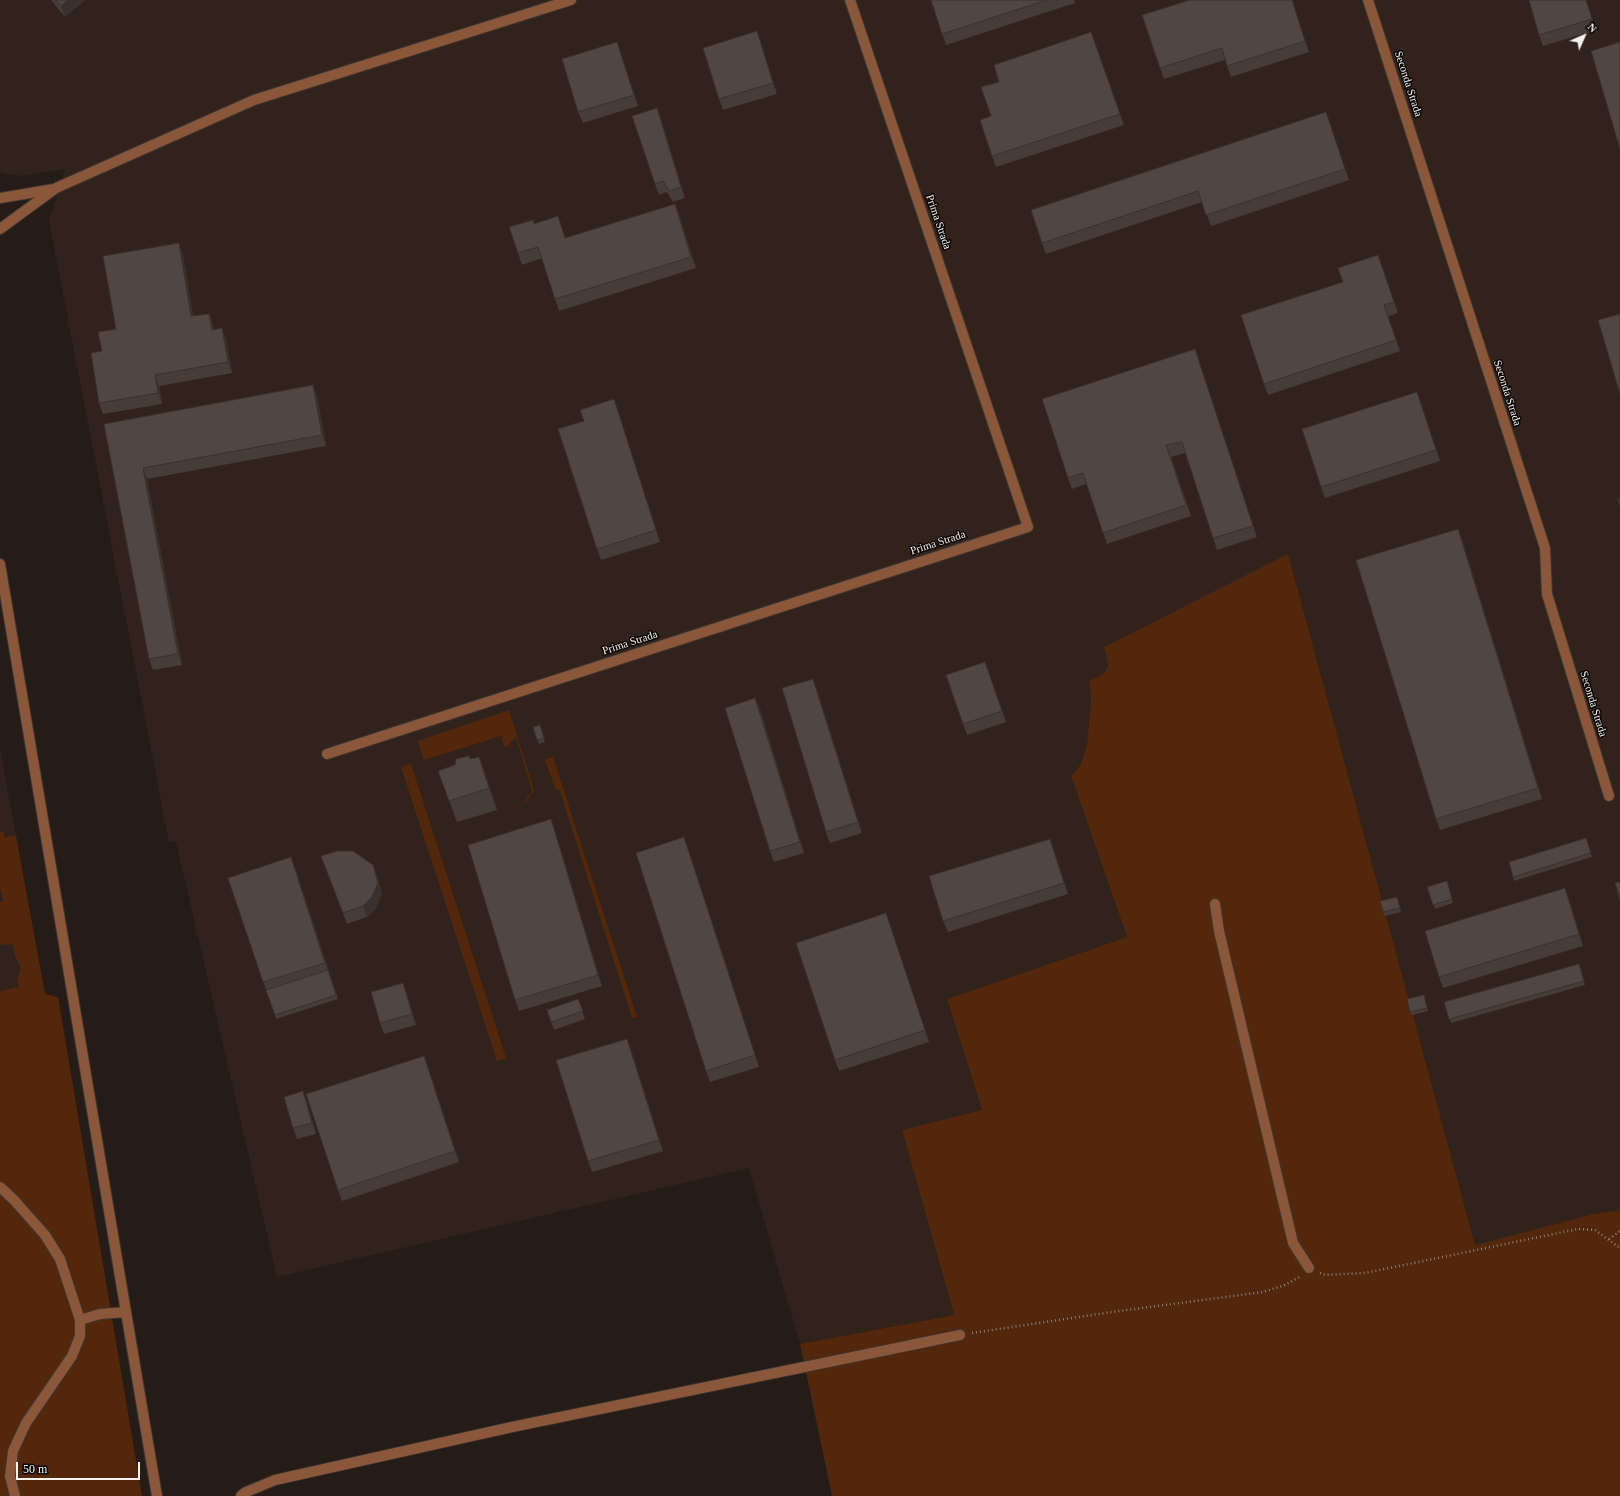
<!DOCTYPE html>
<style>
body{margin:0}
#map{position:relative;width:1620px;height:1496px;overflow:hidden;background:#251c17;font-family:"Times New Roman",serif}
canvas{display:block}
.north{position:absolute;left:1564px;top:16px;width:40px;height:40px;-webkit-text-stroke:3px #0b0706;paint-order:stroke;rotate:45deg;font-size:11px;font-weight:700;line-height:16px;text-align:center;color:#f8f2ef}
.north::after{content:'';display:block;margin:auto;width:14px;height:18px;background:#f8f2ef;clip-path:polygon(50% 0,100% 100%,50% 72%,0 100%)}
.scale{position:absolute;left:16px;top:1462px;width:124px;height:18px;box-sizing:border-box;border:2px solid #f8f2ef;border-top:0;padding-left:5px;font-size:12px;line-height:14px;white-space:nowrap;color:#f8f2ef;-webkit-text-stroke:3px #0b0706;paint-order:stroke}
</style>
<div id="map">
<canvas width="1620" height="1496"></canvas>
<div class="north">N</div>
<div class="scale">50 m</div>
</div>
<script>
const ctx = document.querySelector('canvas').getContext('2d');
ctx.lineJoin = 'round';
function fillPath(path, color) { ctx.fillStyle = color; ctx.fill(path, 'evenodd'); }
const toPath = rows => new Path2D(rows.map(r => 'M' + r).join(''));
function trace(path, color, width, dash) { ctx.strokeStyle = color; ctx.lineWidth = width; ctx.lineCap = dash ? 'butt' : 'round'; ctx.setLineDash(dash || []); ctx.stroke(path); }
function write(font, color, halo, rows, align = 'center') {
  ctx.font = font + ' "Times New Roman",serif'; ctx.lineWidth = 3; ctx.setLineDash([]); ctx.textBaseline = 'middle'; ctx.strokeStyle = halo; ctx.fillStyle = color; for (const [text, x, y, turn = 0] of rows) {
    ctx.save(); ctx.translate(x, y); ctx.rotate((+turn || 0) * Math.PI / 180); ctx.textAlign = isNaN(turn) ? turn : align; if (halo) ctx.strokeText(text, 0, 0); ctx.fillText(text, 0, 0); ctx.restore();
  }
}
fillPath(toPath([
 [0,0,1620,0,1620,1210,1593,1214,1475,1245,1412,1015,1288,555,1104,647,1108,665,1107,669,1104,673,1089,681,1091,700,1087,744,1081,764,1071,776,1127,937,947,999,982,1110,902,1130,954,1315,800,1344,749,1168,277,1277,176,842,169,842,49,221,65,169,22,176,2,173,0,171],
 [0,748,45,995,0,1001]
]), '#31231b');
fillPath(toPath([
 [1288,554,1475,1245,1593,1214,1620,1210,1620,1496,832,1496,800,1344,954,1315,902,1130,982,1110,947,999,1127,937,1071,776,1081,764,1087,744,1091,700,1089,681,1104,673,1107,669,1108,665,1104,647],
 [509,710,534,790,527,801,524,803,532,791,516,737,505,748,501,736,424,760,418,741],
 [553,757,637,1017,632,1018,560,791,555,788,545,760],
 [411,764,506,1058,497,1061,401,767],
 [4,831,4,837,16,836,45,994,58,997,142,1496,0,1496,0,991,19,987,17,977,20,972,20,965,15,956,13,944,0,945,0,902,3,901,0,888,0,832]
]), '#52270c');
const minor = toPath([
 [1368,0,1545,548,1547,594,1609,796],
 [0,198,54,189],
 [0,229,56,188,254,100,571,0],
 [0,564,157,1496],
 [327,754,1028,527,850,0],
 [1215,904,1219,931,1293,1243,1309,1268],
 [0,1187,14,1200,45,1235,60,1259,80,1320,80,1336,72,1356,26,1423,13,1451,10,1476,15,1496],
 [80,1320,100,1314,126,1312],
 [241,1496,246,1492,275,1480,512,1427,960,1335]
]);
trace(minor, '#3e3631', 12);
trace(toPath([
 [1609,1239,1620,1231],
 [1320,1273,1325,1275,1365,1273,1578,1229,1595,1230,1620,1248],
 [972,1333,1112,1312,1263,1292,1285,1285,1301,1276]
]), '#89817d', 2.5, [1, 3]);
trace(minor, '#8b573b', 10);
fillPath(toPath([
 [51,0,85,0,65,17],
 [931,0,1074,0,1075,3,946,45],
 [1190,0,1292,0,1309,52,1231,77,1225,60,1164,79,1160,68],
 [1586,0,1596,30,1543,46,1539,35],
 [757,31,777,94,723,110,719,99],
 [1091,32,1124,125,996,167,992,156,991,116,999,82],
 [617,42,638,106,583,123,578,112],
 [657,108,661,119,685,198,673,202,667,192,659,195,655,184],
 [1326,112,1349,180,1211,226,1202,202,1046,254,1042,243],
 [679,215,696,268,559,311,542,258,522,265,518,253,533,220,534,223,565,238],
 [183,255,193,316,209,314,213,325,214,329,226,339,232,373,159,386,162,404,103,414,99,403,102,351,116,329],
 [1378,255,1398,313,1388,316,1400,351,1268,395,1264,384,1343,282],
 [1195,349,1257,537,1217,550,1185,453,1171,457,1191,516,1107,544,1086,484,1072,489,1068,478],
 [317,396,326,446,147,479,182,665,153,670,149,659,104,424],
 [1421,403,1440,461,1325,498,1321,487],
 [618,411,660,542,601,560,597,549,584,421],
 [1458,529,1462,540,1542,799,1440,830,1436,819],
 [985,662,1006,722,967,735,946,675],
 [817,690,862,833,830,843,826,832],
 [760,709,804,853,774,862,770,851],
 [540,725,545,742,539,744,533,727],
 [470,759,487,779,497,810,457,822,438,771],
 [551,819,555,831,602,986,519,1011,515,1000],
 [684,837,759,1067,710,1082,706,1071],
 [1586,838,1592,857,1514,881,1509,862],
 [1050,839,1068,894,948,932,943,921],
 [321,856,377,876,382,894,376,908,367,917,347,924],
 [295,868,338,999,276,1019,228,878],
 [1447,881,1453,903,1435,909,1427,887],
 [1565,888,1569,900,1583,946,1443,988,1439,977],
 [1398,901,1401,912,1384,916,1383,912],
 [886,913,929,1042,839,1071,835,1060],
 [1579,964,1585,985,1451,1023,1444,1002],
 [403,983,407,994,416,1025,384,1034,380,1023],
 [1424,995,1428,1011,1412,1015,1410,1012],
 [578,999,585,1019,554,1030,547,1010],
 [627,1039,631,1050,663,1151,592,1172,588,1161],
 [428,1067,459,1162,342,1201,338,1190],
 [307,1102,316,1134,297,1139,293,1128]
]), '#463c38');
fillPath(toPath([
 [68,0,85,0,65,17,61,6],
 [757,31,761,42,777,94,773,83],
 [617,42,621,53,638,106,634,95],
 [657,108,661,119,685,198,681,187],
 [675,204,679,215,696,268,691,257],
 [179,243,183,255,195,328,191,316],
 [209,314,213,325,216,341,212,330],
 [222,328,226,339,232,373,228,362],
 [1195,349,1199,361,1257,537,1253,526],
 [155,375,159,386,162,404,158,393],
 [313,385,317,396,326,446,322,435],
 [1417,392,1421,403,1440,461,1436,450],
 [614,399,618,411,660,542,656,530],
 [143,468,147,479,182,665,178,654],
 [1458,529,1462,540,1542,799,1538,788],
 [813,679,817,690,862,833,858,822],
 [755,698,760,709,804,853,800,842],
 [479,757,487,779,497,810,489,788],
 [551,819,555,831,602,986,598,975],
 [684,837,688,849,759,1067,755,1055],
 [1050,839,1054,850,1068,894,1064,883],
 [291,857,295,868,338,999,325,963],
 [373,865,377,876,382,894,376,908,367,917,363,906],
 [1565,888,1569,900,1583,946,1579,934],
 [886,913,890,924,929,1042],
 [403,983,407,994,416,1025,412,1014],
 [627,1039,631,1050,663,1151,659,1140],
 [424,1056,428,1067,459,1162,455,1151],
 [303,1091,307,1102,316,1134,312,1123]
]), '#39312e');
const building = toPath([
 [56,0,68,0,61,6,56,0],
 [931,0,1047,0,942,34,931,0],
 [1190,0,1292,0,1305,41,1227,66,1222,48,1160,68,1142,15,1190,0],
 [1529,0,1586,0,1592,19,1539,35,1529,0],
 [757,31,773,83,719,99,703,48,757,31],
 [1091,32,1120,114,992,156,980,120,991,116,981,87,999,82,994,65,1091,32],
 [617,42,634,95,578,112,562,59,617,42],
 [1620,42,1620,149,1591,51,1620,42],
 [657,108,681,187,669,191,663,181,655,184,632,116,657,108],
 [1326,112,1345,169,1206,215,1198,191,1042,243,1031,210,1326,112],
 [675,204,691,257,555,299,538,247,518,253,509,227,533,220,534,224,558,216,565,238,675,204],
 [179,243,191,316,209,314,212,330,222,328,228,362,155,375,158,393,99,403,91,353,102,351,98,332,116,329,103,256,179,243],
 [1378,255,1394,302,1384,305,1396,340,1264,384,1241,315,1343,282,1338,268,1378,255],
 [1620,314,1620,394,1598,320,1620,314],
 [1195,349,1253,526,1213,538,1182,442,1166,445,1186,505,1103,533,1083,473,1068,478,1042,399,1195,349],
 [313,385,322,435,143,468,178,654,149,659,104,424,313,385],
 [1417,392,1436,450,1321,487,1302,429,1417,392],
 [614,399,656,530,597,549,558,429,584,421,580,410,614,399],
 [1620,498,1620,506,1618,499,1620,498],
 [1458,529,1538,788,1436,819,1356,560,1458,529],
 [985,662,1002,711,963,724,946,675,985,662],
 [813,679,858,822,826,832,782,688,813,679],
 [755,698,800,842,770,851,725,708,755,698],
 [540,725,544,738,537,740,533,727,540,725],
 [469,756,470,759,479,757,489,788,449,801,438,771,455,765,456,759,469,756],
 [551,819,598,975,515,1000,468,845,551,819],
 [684,837,755,1055,706,1071,636,853,684,837],
 [1586,838,1591,853,1513,877,1509,862,1586,838],
 [1050,839,1064,883,943,921,929,876,1050,839],
 [337,851,353,851,373,865,378,883,372,897,363,906,343,913,321,856,337,851],
 [291,857,325,963,263,982,228,878,291,857],
 [1447,881,1452,899,1433,905,1427,887,1447,881],
 [1620,882,1620,900,1615,883,1620,882],
 [1565,888,1579,934,1439,977,1425,931,1565,888],
 [1397,897,1400,908,1383,912,1380,901,1397,897],
 [886,913,925,1030,835,1060,796,943,886,913],
 [1579,964,1584,981,1449,1019,1444,1002,1579,964],
 [328,970,336,995,275,1015,266,990,328,970],
 [403,983,412,1014,380,1023,371,992,403,983],
 [1424,995,1427,1008,1410,1012,1407,999,1424,995],
 [578,999,583,1011,551,1022,547,1010,578,999],
 [627,1039,659,1140,588,1161,556,1060,627,1039],
 [424,1056,455,1151,338,1190,306,1094,424,1056],
 [303,1091,312,1123,293,1128,284,1097,303,1091]
]);
fillPath(building, '#514641');
trace(building, '#39312e', 1);
write('11px', '#f8f2ef', '#0b0706', [
 ["Seconda Strada",1408,84,72],
 ["Prima Strada",938,222,71],
 ["Seconda Strada",1507,393,72],
 ["Prima Strada",938,543,-18],
 ["Prima Strada",630,643,-18],
 ["Seconda Strada",1593,704,73]
]);
</script>
